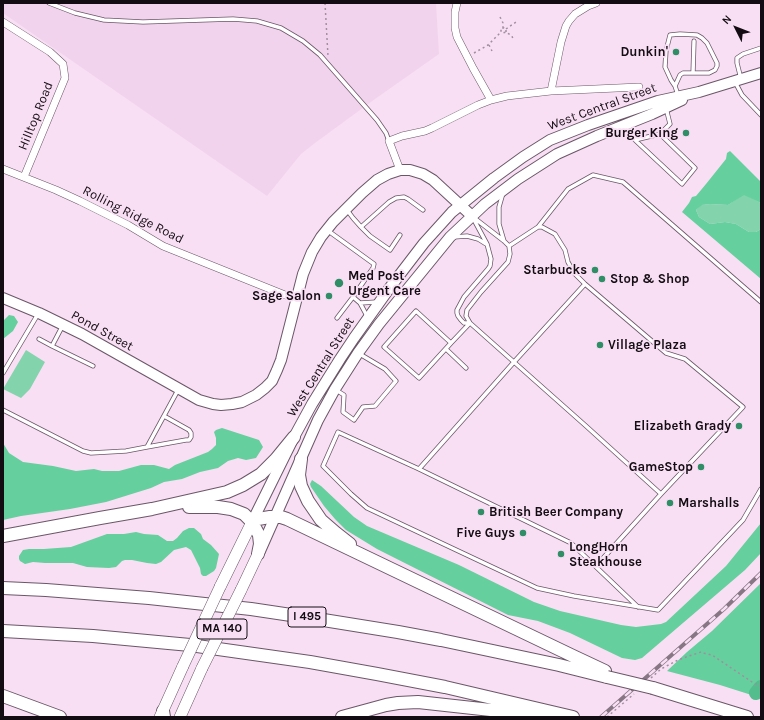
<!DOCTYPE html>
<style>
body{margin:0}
#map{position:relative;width:764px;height:720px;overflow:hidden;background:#f8dff4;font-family:Karla,sans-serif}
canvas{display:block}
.frame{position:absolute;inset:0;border:4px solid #140c13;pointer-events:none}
.north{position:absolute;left:716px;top:8px;width:40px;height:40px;-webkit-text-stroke:3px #f8dff4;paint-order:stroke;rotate:312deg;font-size:11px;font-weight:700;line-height:16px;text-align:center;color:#140c13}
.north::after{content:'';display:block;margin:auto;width:14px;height:18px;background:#140c13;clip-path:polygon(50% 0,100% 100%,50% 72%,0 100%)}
</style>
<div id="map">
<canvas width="764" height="720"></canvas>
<div class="frame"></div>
<div class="north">N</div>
</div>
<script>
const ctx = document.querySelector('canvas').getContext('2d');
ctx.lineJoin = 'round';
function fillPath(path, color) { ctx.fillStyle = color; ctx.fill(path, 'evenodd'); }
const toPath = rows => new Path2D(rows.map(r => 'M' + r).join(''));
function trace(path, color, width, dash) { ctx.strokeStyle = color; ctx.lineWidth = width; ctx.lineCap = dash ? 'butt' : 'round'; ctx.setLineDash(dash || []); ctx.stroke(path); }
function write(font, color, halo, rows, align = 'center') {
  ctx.font = font + ' Karla,sans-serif'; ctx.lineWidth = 3.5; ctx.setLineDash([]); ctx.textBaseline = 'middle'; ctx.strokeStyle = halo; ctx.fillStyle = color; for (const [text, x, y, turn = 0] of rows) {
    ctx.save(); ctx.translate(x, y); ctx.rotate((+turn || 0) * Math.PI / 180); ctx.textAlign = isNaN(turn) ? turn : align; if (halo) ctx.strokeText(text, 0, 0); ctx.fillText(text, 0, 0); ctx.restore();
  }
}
fillPath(toPath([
 [3,3,436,3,439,54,375,99,315,143,301,154,267,196,3,13]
]), '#f2d3ee');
fillPath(toPath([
 [744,194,761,203,761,229,756,232,749,232,736,224,725,222,710,224,699,217,696,210,701,205,710,204,728,205],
 [26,350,45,362,30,389,21,398,3,389]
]), '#83d4ac');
fillPath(toPath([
 [730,151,761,182,761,203,744,195,728,205,710,204,702,205,696,210,699,217,710,224,725,222,736,224,749,232,756,232,761,229,761,279,682,212,689,203,692,197,696,196,706,184,726,159,727,153],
 [9,315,14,316,18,322,13,331,3,339,3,321],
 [222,428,259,440,263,447,256,458,246,460,238,458,228,461,218,468,200,472,182,479,164,482,151,488,106,502,70,509,21,516,3,520,3,443,9,453,23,462,53,466,76,471,94,469,102,471,119,471,141,465,154,465,169,469,175,465,208,452,212,449,216,445,216,438,214,432,216,430],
 [312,480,321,486,354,517,367,526,459,565,534,602,560,611,621,625,636,627,661,624,666,622,726,566,761,523,761,553,745,570,642,658,635,660,622,658,570,633,538,621,508,615,377,549,346,530,335,519,324,506,311,487,310,484],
 [189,528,194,528,201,534,203,539,211,545,219,554,216,568,214,571,206,576,203,576,201,574,200,568,191,550,186,547,174,550,161,562,156,564,147,563,132,560,125,560,122,561,116,567,109,568,87,567,73,563,45,563,33,562,25,564,20,561,19,559,19,556,23,550,29,549,44,549,71,547,107,534,124,534,136,532,144,534,158,535,167,541,173,541,177,538,183,531],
 [761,583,761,698,720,685,667,671,687,652,712,631]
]), '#65cf9e');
trace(toPath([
 [756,693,761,687]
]), '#53bd8d', 14);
const service = toPath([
 [49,3,75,13,104,20,143,22,233,19,257,21,281,28,303,41,320,55,377,120,386,133,389,141],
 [693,73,694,41],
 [741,79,737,63,737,58,743,54,761,48],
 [735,82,742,95,761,115],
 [675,86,671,80,665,67,666,51,670,35,680,34,697,35,702,38,707,43,717,63,717,66,715,70,709,73,683,73,680,75,675,86,678,95],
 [621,127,682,184,695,168,660,134,670,124,666,108],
 [635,140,660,134],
 [503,193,499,207,499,224,504,241],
 [347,210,353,218,361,227,389,202,396,198,404,197,408,199,423,210],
 [473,217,504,241,509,246],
 [361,227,370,236,390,250,400,235],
 [538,227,568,189,593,175,623,182,761,302],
 [327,230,374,264,373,268,353,297,360,303],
 [454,237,467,236,478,239,486,244],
 [509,246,538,227,542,227,555,234,565,250,568,262,574,273,585,284,666,353,685,359,743,407,661,494,596,566],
 [509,246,510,254,508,262,481,292,467,310,466,316,470,323,586,426,661,494],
 [367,316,360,303,377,302],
 [337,318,353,297],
 [469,323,464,323,461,320,458,316,457,313,457,310,464,297,488,269,490,266,491,259,487,244,473,218],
 [63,325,52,346,93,366],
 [39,339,52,346],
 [451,343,419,378,384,347,416,311,451,343,470,323],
 [446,349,466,368],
 [3,373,38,314],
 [336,390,344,395,343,412,354,420,363,407,375,406,396,381,385,369,358,353],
 [3,410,83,451,91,453,126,451,147,447,178,390],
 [147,447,186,440,189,440,191,437,191,433,189,430,164,416],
 [419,469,514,362,585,284],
 [638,607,571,543,419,469,338,432,323,466,351,494,367,508,537,588,574,596,658,610,743,520,761,489]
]);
const minor = toPath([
 [457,3,455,12,455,28,457,37,473,68,491,100],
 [3,22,50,52,63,64,65,78,24,177],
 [551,91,561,42,566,26,569,21,575,14,588,6,596,3],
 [3,169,56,190,80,201,128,225,163,246,285,295,296,298],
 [400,170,389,141,402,136,425,131,432,128,478,105,491,100,507,96,551,91,639,87]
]);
const secondary = toPath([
 [3,298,39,313,82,334,199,400,213,404,221,405,232,404,242,402,256,395,265,388,272,381,277,370,281,360,303,274,312,252,321,237,333,222,362,193,377,180,388,174,400,170,410,170,423,174,433,180,472,216],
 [252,522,294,437,312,404,340,359,354,338,391,286,424,243,452,212,494,178,523,157,550,140,588,125,658,101,699,92,761,73],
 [260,551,318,420,335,389,358,353,379,324,450,237,485,204,518,179,557,154,597,136,652,114,682,100]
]);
const primary = toPath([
 [220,587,252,522],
 [241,590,258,554],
 [160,717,183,666],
 [180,717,202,668]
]);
const motorway = toPath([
 [301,459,299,475,301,486,308,501,321,520,336,533,350,544],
 [189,507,218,507,231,509,244,514,252,522,259,535,260,544,258,554],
 [252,522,258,519,270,517,281,517,287,519,573,656,605,671],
 [3,536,100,518,152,509,227,492,243,485,261,474,276,459,294,437],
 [3,588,46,590,149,598,251,609,311,618,398,632,441,640,559,665,607,677],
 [3,631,93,636,190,645,310,662,377,674,445,687,573,717],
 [653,688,747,717],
 [3,696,60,717],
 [163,711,164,717],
 [342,717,386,705,398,703,418,702,536,715]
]);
trace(service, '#6b5668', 5);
trace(minor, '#6b5668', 8);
trace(secondary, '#6b5668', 12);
trace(primary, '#6b5668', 12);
trace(motorway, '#6b5668', 14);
trace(toPath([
 [325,3,328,56],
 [500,17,503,23,503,28],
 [506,29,516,22],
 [506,32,506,29,504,28,501,28,501,32,503,33,506,32,512,36,513,39],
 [489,45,492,51],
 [474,53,488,45,501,32],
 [651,678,661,669,678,660,689,656,701,652,703,653,712,655,755,684,761,686],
 [607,717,634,694]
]), '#a18f9f', 1.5, [2, 3]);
trace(service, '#fff', 3.5);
trace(minor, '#fff', 7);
trace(secondary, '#fff', 10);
trace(primary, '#fff', 11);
trace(motorway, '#fff', 12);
const rail = toPath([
 [601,717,724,609,761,573]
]);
trace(rail, '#877785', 4);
trace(rail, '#f8dff4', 2.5, [8]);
const primaryBridge = toPath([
 [183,666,220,587],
 [202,668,241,590]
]);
const motorwayBridge = toPath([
 [607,677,653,688]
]);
trace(primaryBridge, '#6b5668', 12, []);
trace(motorwayBridge, '#6b5668', 14, []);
trace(primaryBridge, '#fff', 11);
trace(motorwayBridge, '#fff', 12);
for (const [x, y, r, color] of [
 [676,52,4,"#308e66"],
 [686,133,4,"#308e66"],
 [595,270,4,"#308e66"],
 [602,279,4,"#308e66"],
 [339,283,5,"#308e66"],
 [329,296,4,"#308e66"],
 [600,345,4,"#308e66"],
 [739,426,4,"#308e66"],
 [701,467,4,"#308e66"],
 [670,503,4,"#308e66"],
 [481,512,4,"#308e66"],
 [523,533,4,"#308e66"],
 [561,554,4,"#308e66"]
]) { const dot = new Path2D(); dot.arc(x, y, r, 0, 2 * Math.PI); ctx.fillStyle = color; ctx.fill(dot); trace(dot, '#f8dff4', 1.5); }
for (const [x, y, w] of [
 [307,617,38],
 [222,629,50]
]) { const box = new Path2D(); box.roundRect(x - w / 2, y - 10, w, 20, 3); ctx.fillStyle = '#f8dff4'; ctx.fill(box); trace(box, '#140c13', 1); }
write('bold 12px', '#140c13', null, [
 ["I 495",307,617],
 ["MA 140",222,629]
]);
write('bold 13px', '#140c13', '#f8dff4', [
 ["Dunkin'",668,52],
 ["Burger King",678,133],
 ["Starbucks",587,270],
 ["Med Post",348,276,"left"],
 ["Urgent Care",348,291,"left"],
 ["Stop & Shop",610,279,"left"],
 ["Sage Salon",321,296],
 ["Village Plaza",608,345,"left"],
 ["Elizabeth Grady",731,426],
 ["GameStop",693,467],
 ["Marshalls",678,503,"left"],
 ["British Beer Company",489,512,"left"],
 ["Five Guys",515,533],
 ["LongHorn",569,547,"left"],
 ["Steakhouse",569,562,"left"]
], 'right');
write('13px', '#140c13', '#f8dff4', [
 ["West Central Street",602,107,-20],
 ["Hilltop Road",36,116,-68],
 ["Rolling Ridge Road",133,215,27],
 ["Pond Street",102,331,29],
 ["West Central Street",321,367,-58]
]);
</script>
